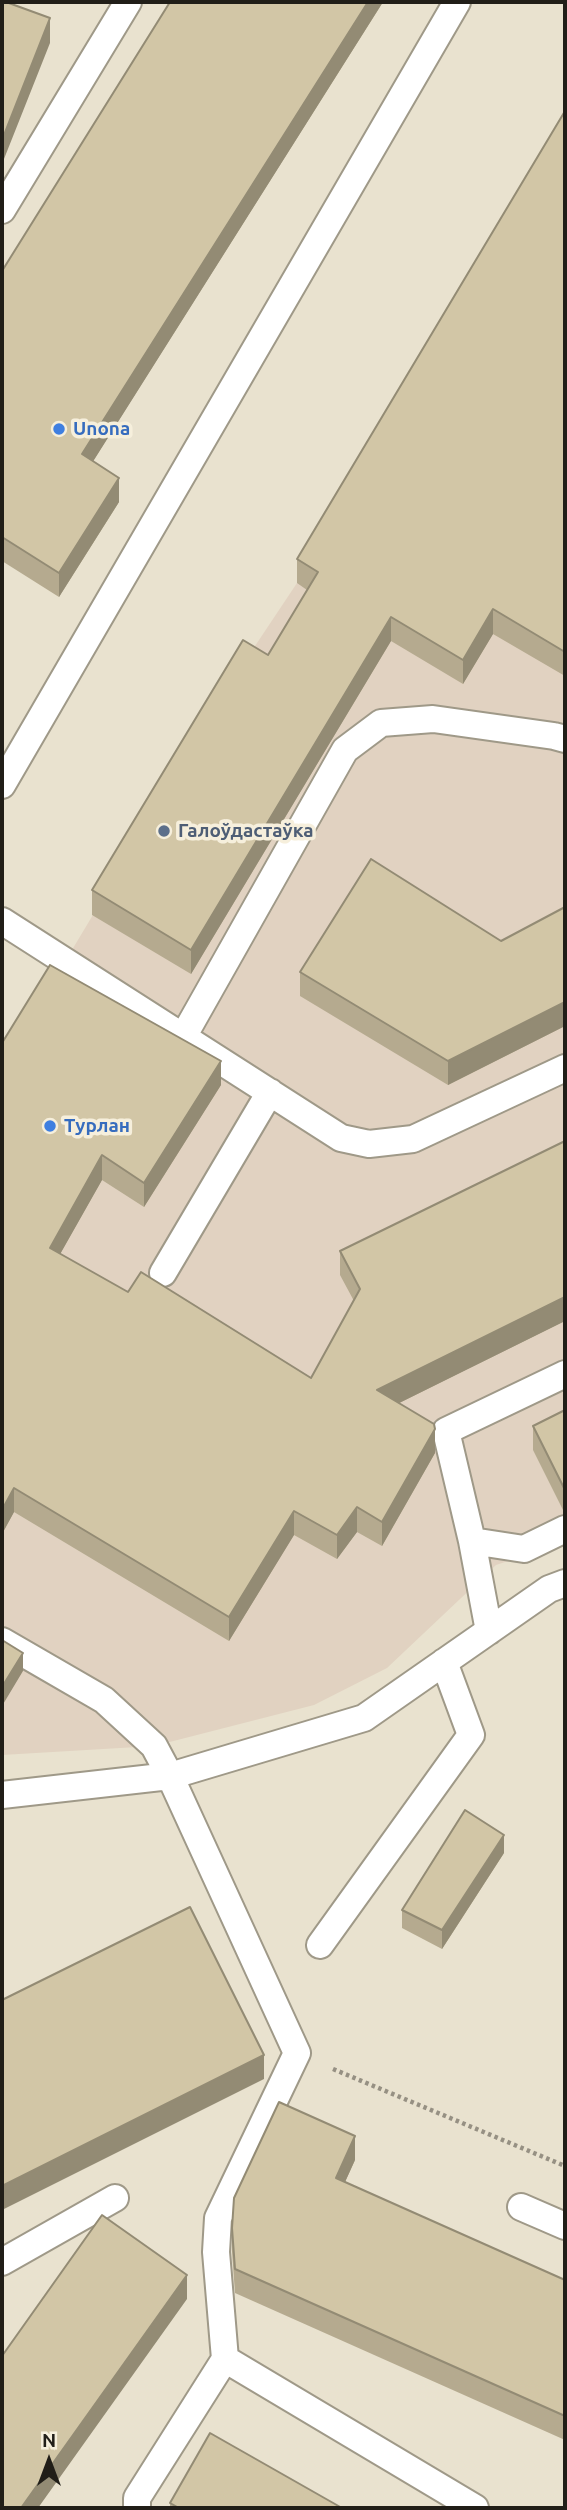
<!DOCTYPE html>
<meta charset="utf-8">
<style>
body{margin:0}
#map{position:relative;width:567px;height:2510px;overflow:hidden;background:#e9e2cf;font-family:Ubuntu,sans-serif}
canvas{display:block}
.frame{position:absolute;inset:0;border:4px solid #211e18;pointer-events:none}
.north{position:absolute;left:14px;top:2426px;width:70px;height:70px;-webkit-text-stroke:5px #f6efdc;paint-order:stroke;rotate:0deg;font-size:19px;font-weight:700;line-height:28px;text-align:center;color:#211e18}
.north::after{content:'';display:block;margin:auto;width:24px;height:32px;background:#211e18;clip-path:polygon(50% 0,100% 100%,50% 72%,0 100%)}
</style>
<div id="map">
<canvas width="567" height="2510"></canvas>
<div class="frame"></div>
<div class="north">N</div>
</div>
<script>
const ctx = document.querySelector('canvas').getContext('2d');
ctx.lineJoin = 'round';
function fillPath(path, color) { ctx.fillStyle = color; ctx.fill(path, 'evenodd'); }
const toPath = rows => new Path2D(rows.map(r => 'M' + r).join(''));
function trace(path, color, width, dash) { ctx.strokeStyle = color; ctx.lineWidth = width; ctx.lineCap = dash ? 'butt' : 'round'; ctx.setLineDash(dash || []); ctx.stroke(path); }
function write(font, color, halo, rows, align = 'center') {
  ctx.font = font + ' Ubuntu,sans-serif'; ctx.lineWidth = 7; ctx.setLineDash([]); ctx.textBaseline = 'middle'; ctx.strokeStyle = halo; ctx.fillStyle = color; for (const [text, x, y, turn = 0] of rows) {
    ctx.save(); ctx.translate(x, y); ctx.rotate((+turn || 0) * Math.PI / 180); ctx.textAlign = isNaN(turn) ? turn : align; if (halo) ctx.strokeText(text, 0, 0); ctx.fillText(text, 0, 0); ctx.restore();
  }
}
fillPath(toPath([
 [565,135,565,1542,496,1565,387,1668,314,1705,154,1746,2,1755,2,1067,243,664,297,583]
]), '#e1d2c1');
const service = toPath([
 [2,210,128,2],
 [2,785,457,2],
 [2,921,341,1138,369,1144,413,1139,565,1068],
 [183,1037,345,750,381,723,433,719,554,736,565,739],
 [163,1273,270,1092],
 [565,1374,446,1431,472,1541,524,1549,565,1529],
 [472,1541,489,1631],
 [2,1641,104,1700,154,1746,170,1776,297,2053,218,2218,216,2252,225,2359,475,2508],
 [2,1795,170,1776,364,1718,549,1589,565,1583],
 [320,1945,471,1735,444,1662],
 [521,2207,565,2226],
 [2,2262,115,2198],
 [137,2508,137,2498,225,2359]
]);
trace(service, '#9f9988', 30);
trace(toPath([
 [333,2069,565,2166]
]), '#969083', 4.5, [3.5, 3.5]);
trace(service, '#fff', 26);
fillPath(toPath([
 [383,2,93,461,119,502,59,597,2,561,2,271],
 [565,111,565,676,493,634,463,684,391,641,191,974,92,915,92,890,268,655,307,590,297,583,297,559],
 [565,907,565,1026,448,1085,300,996,300,972,501,941],
 [2,1043,221,1085,144,1207,102,1180,60,1254,128,1292,311,1378,354,1301,340,1275,340,1251,565,1141,565,1321,399,1403,435,1453,382,1546,357,1532,337,1559,294,1535,229,1641,14,1512,2,1534],
 [565,1410,564,1512,533,1450,533,1426],
 [504,1853,442,1949,402,1928,402,1910],
 [355,2160,345,2182,565,2280,565,2440,235,2293,232,2252,232,2228],
 [170,2503,342,2508,170,2508]
]), '#b5aa8f');
fillPath(toPath([
 [368,2,383,2,82,479,82,454],
 [50,18,50,43,2,164,2,140],
 [119,478,119,502,59,597,59,573],
 [493,609,493,634,463,684,463,660],
 [391,617,391,641,191,974,191,950],
 [565,1002,565,1026,448,1085,448,1061],
 [221,1061,221,1085,144,1207,144,1183],
 [102,1155,102,1180,50,1272,50,1248],
 [565,1297,565,1321,377,1414,377,1390],
 [435,1429,435,1453,382,1546,382,1522],
 [565,1487,565,1511,564,1512,564,1488],
 [14,1488,14,1512,2,1534,2,1510],
 [357,1507,357,1532,337,1559,337,1535],
 [294,1511,294,1535,229,1641,229,1617],
 [23,1653,23,1671,2,1706,2,1687],
 [504,1835,504,1853,442,1949,442,1930],
 [264,2055,264,2079,2,2210,2,2186],
 [355,2136,355,2160,336,2202,336,2178],
 [187,2275,187,2299,38,2508,21,2508]
]), '#938b74');
const building = toPath([
 [2,2,6,2,50,18,2,140,2,2],
 [170,2,368,2,82,454,119,478,59,573,2,537,2,271,170,2],
 [565,111,565,652,493,609,463,660,391,617,191,950,92,890,243,640,268,655,318,572,297,559,565,111],
 [371,859,501,941,565,907,565,1002,448,1061,300,972,371,859],
 [50,965,221,1061,144,1183,102,1155,50,1248,128,1292,141,1272,311,1378,360,1289,340,1251,565,1141,565,1297,377,1390,434,1424,435,1429,382,1522,357,1507,337,1535,294,1511,229,1617,14,1488,2,1510,2,1043,50,965],
 [565,1410,565,1487,564,1488,533,1426,565,1410],
 [2,1640,23,1653,2,1687,2,1640],
 [465,1810,504,1835,442,1930,402,1910,465,1810],
 [190,1907,264,2055,2,2186,2,2000,190,1907],
 [279,2102,355,2136,336,2178,565,2280,565,2416,235,2269,232,2228,234,2198,279,2102],
 [102,2215,187,2275,21,2508,2,2508,2,2356,102,2215],
 [210,2433,342,2508,179,2508,170,2503,210,2433]
]);
fillPath(building, '#d2c6a6');
trace(building, '#938b74', 2);
for (const [x, y, r, color] of [
 [59,429,7,"#3f7fe0"],
 [164,831,7,"#5c6f8a"],
 [50,1126,7,"#3f7fe0"]
]) { const dot = new Path2D(); dot.arc(x, y, r, 0, 2 * Math.PI); ctx.fillStyle = color; ctx.fill(dot); trace(dot, '#f6efdc', 2.5); }
write('bold 19px', '#366cbe', '#f6efdc', [
 ["Unona",73,429],
 ["Турлан",64,1126]
], 'left');
write('bold 19px', '#4e5e75', '#f6efdc', [
 ["Галоўдастаўка",178,831]
], 'left');
</script>
